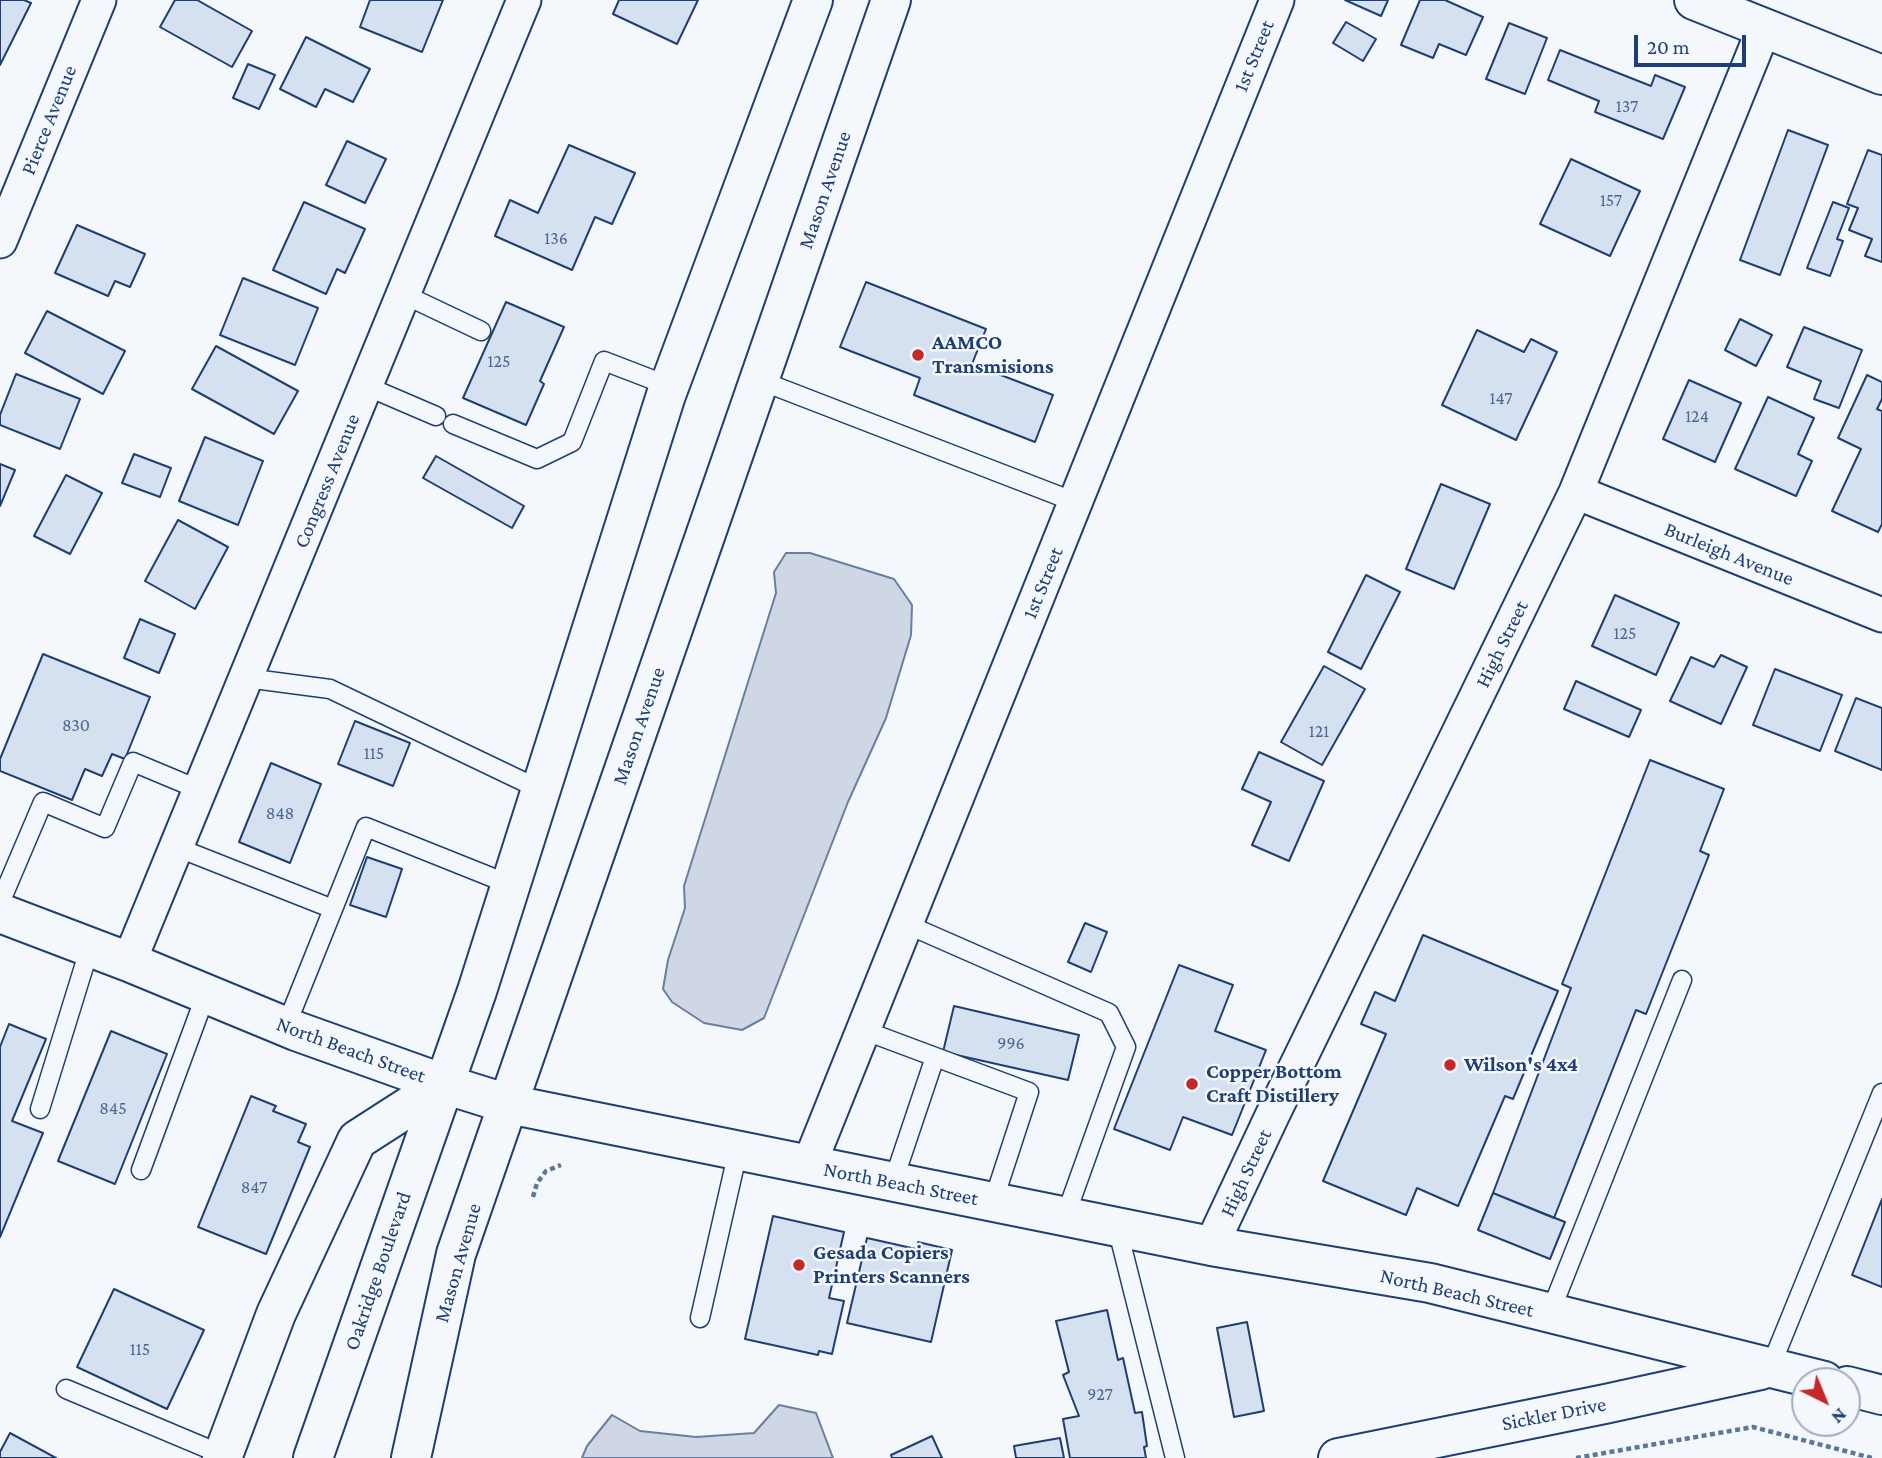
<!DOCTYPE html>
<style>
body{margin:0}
#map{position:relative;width:1882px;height:1458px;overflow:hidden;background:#f4f7fb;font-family:"Crimson Pro",serif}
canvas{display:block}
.north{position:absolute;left:1791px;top:1367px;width:70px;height:70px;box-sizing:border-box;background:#f4f7fb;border:2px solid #9eadc5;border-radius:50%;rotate:137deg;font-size:19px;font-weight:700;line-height:28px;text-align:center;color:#1d3f73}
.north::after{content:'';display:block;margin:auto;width:24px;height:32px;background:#c62828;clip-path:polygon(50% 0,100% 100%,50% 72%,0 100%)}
.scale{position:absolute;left:1634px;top:35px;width:112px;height:32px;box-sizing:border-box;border:4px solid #1d3f73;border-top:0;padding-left:9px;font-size:21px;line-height:24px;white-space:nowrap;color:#1d3f73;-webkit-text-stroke:5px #f4f7fb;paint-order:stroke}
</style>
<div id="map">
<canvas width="1882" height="1458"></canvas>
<div class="north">N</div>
<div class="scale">20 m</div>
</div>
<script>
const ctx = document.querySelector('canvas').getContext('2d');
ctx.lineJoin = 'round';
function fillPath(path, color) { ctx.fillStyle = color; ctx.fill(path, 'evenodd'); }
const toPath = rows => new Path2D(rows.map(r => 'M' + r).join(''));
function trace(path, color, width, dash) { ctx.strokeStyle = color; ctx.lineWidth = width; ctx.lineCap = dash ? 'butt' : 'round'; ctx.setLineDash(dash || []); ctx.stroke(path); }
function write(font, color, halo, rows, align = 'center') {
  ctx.font = font + ' "Crimson Pro",serif'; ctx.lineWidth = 5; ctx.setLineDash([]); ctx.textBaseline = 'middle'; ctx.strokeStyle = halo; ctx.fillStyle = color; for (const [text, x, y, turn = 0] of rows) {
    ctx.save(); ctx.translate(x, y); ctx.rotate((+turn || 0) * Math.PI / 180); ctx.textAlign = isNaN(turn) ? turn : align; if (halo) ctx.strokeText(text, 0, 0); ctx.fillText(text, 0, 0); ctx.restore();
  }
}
const water = toPath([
 [786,553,810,553,894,579,912,605,911,635,886,718,848,802,764,1018,742,1030,704,1023,672,1002,663,989,668,960,685,908,684,886,776,593,774,572,786,553],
 [779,1405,816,1413,833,1458,582,1458,587,1446,612,1415,640,1431,696,1437,754,1433,779,1405]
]);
fillPath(water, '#cfd7e4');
trace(water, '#687fa3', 2);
const building = toPath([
 [0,0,24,0,31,3,0,65,0,0],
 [175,0,197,0,252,31,232,67,160,27,175,0],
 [370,0,443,0,422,52,360,27,370,0],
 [619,0,698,0,677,44,613,14,619,0],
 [1345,0,1388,0,1381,16,1345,0],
 [1420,0,1445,0,1483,17,1466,55,1439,44,1433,58,1401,45,1420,0],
 [1346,22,1376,39,1363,61,1333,43,1346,22],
 [1509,23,1547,38,1525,94,1486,79,1509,23],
 [306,37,370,69,353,102,325,89,316,107,280,89,306,37],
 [1560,50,1651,86,1655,75,1685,87,1663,139,1595,112,1599,101,1548,80,1560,50],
 [248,64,275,75,259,109,233,98,248,64],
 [1788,130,1828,145,1780,275,1740,260,1788,130],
 [347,141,386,159,365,203,326,185,347,141],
 [569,145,635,173,612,224,595,217,572,270,495,236,510,200,538,213,569,145],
 [1868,150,1882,155,1882,262,1865,256,1872,239,1849,230,1858,208,1847,204,1868,150],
 [1571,159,1640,191,1610,256,1540,224,1571,159],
 [304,202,365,229,345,273,337,269,326,294,273,270,304,202],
 [1833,202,1849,208,1837,239,1843,241,1830,276,1807,268,1833,202],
 [77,225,145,254,130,287,115,281,108,296,55,273,77,225],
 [243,278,318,308,295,365,220,335,243,278],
 [866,282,986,329,972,364,1053,395,1035,442,914,395,920,378,840,347,866,282],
 [506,302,564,327,540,381,544,384,526,425,463,398,506,302],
 [47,311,125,351,103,394,25,353,47,311],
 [1740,319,1772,335,1756,366,1725,350,1740,319],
 [1804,327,1862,350,1839,408,1814,399,1821,381,1787,367,1804,327],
 [1477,330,1524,352,1531,339,1557,352,1516,440,1442,405,1477,330],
 [216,346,298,391,274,434,192,389,216,346],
 [16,374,80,399,60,449,0,425,0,415,16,374],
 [1867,375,1882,382,1882,399,1877,409,1882,411,1882,524,1878,532,1832,511,1861,449,1838,438,1867,375],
 [1689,380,1741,403,1715,462,1663,439,1689,380],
 [1768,397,1814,418,1798,454,1812,461,1796,496,1735,469,1768,397],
 [205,437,263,461,238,525,179,501,205,437],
 [134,454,171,468,160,497,122,483,134,454],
 [436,456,524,506,512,528,423,478,436,456],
 [0,464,15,470,0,506,0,464],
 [66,475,102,493,70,554,34,536,66,475],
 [1441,484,1490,504,1454,589,1406,569,1441,484],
 [178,520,228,547,195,609,145,581,178,520],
 [1366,575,1400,592,1361,669,1328,652,1366,575],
 [1615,595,1679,623,1656,675,1592,646,1615,595],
 [140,619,175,634,159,673,124,658,140,619],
 [43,654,150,697,125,759,112,754,102,776,85,769,72,800,0,771,0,759,43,654],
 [1721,655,1747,667,1721,724,1670,701,1691,657,1714,667,1721,655],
 [1324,666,1365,689,1322,765,1281,742,1324,666],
 [1775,669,1842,695,1820,751,1753,725,1775,669],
 [1576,681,1641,710,1629,737,1564,709,1576,681],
 [1856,698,1882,708,1882,770,1835,751,1856,698],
 [355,721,410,743,393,786,338,764,355,721],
 [1259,752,1324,781,1289,861,1252,845,1271,802,1242,789,1259,752],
 [1650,760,1724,789,1700,851,1709,855,1646,1014,1636,1010,1554,1218,1493,1193,1571,988,1562,984,1650,760],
 [271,763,321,784,290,863,239,842,271,763],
 [367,857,402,869,386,917,350,905,367,857],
 [1085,923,1107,932,1091,972,1068,962,1085,923],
 [1423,935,1558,991,1513,1099,1505,1096,1458,1206,1417,1188,1406,1215,1323,1181,1386,1034,1361,1024,1375,992,1395,1001,1423,935],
 [1179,965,1233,985,1215,1031,1266,1050,1232,1135,1183,1117,1170,1150,1114,1129,1179,965],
 [954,1006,1079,1035,1068,1080,943,1052,954,1006],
 [9,1024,46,1039,12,1121,43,1133,0,1237,0,1047,9,1024],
 [111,1031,167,1054,115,1184,58,1161,111,1031],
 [251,1096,276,1106,273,1111,306,1124,298,1142,310,1147,266,1254,198,1227,251,1096],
 [1493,1193,1565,1222,1550,1259,1478,1230,1493,1193],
 [1882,1199,1882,1287,1852,1275,1882,1199],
 [773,1216,844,1232,829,1298,844,1301,832,1354,819,1351,818,1355,745,1339,773,1216],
 [867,1238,916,1249,918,1242,952,1250,931,1342,847,1323,867,1238],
 [114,1289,204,1330,167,1409,77,1367,114,1289],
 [1107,1310,1118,1360,1123,1358,1135,1413,1142,1412,1147,1446,1144,1447,1146,1458,1070,1458,1063,1419,1079,1416,1063,1375,1069,1372,1056,1321,1107,1310],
 [1247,1322,1264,1411,1234,1417,1217,1328,1247,1322],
 [10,1433,56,1458,0,1458,0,1452,10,1433],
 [932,1436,942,1458,892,1458,891,1455,932,1436],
 [1060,1438,1064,1458,1016,1458,1014,1446,1060,1438]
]);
fillPath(building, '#d5e0f0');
trace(building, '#1d3f73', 2);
const lane = toPath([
 [403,294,481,331],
 [759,380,1075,502],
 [366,386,436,416],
 [453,424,537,459,572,442,604,361,669,386],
 [246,678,330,689,541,790],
 [176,847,333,909],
 [0,903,43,802,105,828,133,762,200,790],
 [906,924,1109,1013,1126,1047,1065,1217],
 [286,1026,366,827,511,885],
 [863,1030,1029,1092,993,1202],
 [40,1109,90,947],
 [141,1170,206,994],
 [893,1182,935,1057],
 [1117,1227,1175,1458],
 [1550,1313,1682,980],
 [700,1318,738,1151],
 [1770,1368,1882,1093],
 [66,1389,223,1455]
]);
const street = toPath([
 [0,241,99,0],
 [1576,492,1882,615],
 [129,962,524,0],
 [809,1165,1277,0],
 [1211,1246,1272,1116,1576,492,1764,28]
]);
const secondary = toPath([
 [1694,0,1882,75],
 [0,913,129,962,296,1031,444,1084,508,1104,1211,1246,1430,1283,1824,1381],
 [1847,1386,1882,1395],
 [222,1458,276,1314,357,1140,444,1084],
 [313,1458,477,991,666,395,813,0],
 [411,1458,456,1254,891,0],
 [1338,1458,1605,1404,1761,1370]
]);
trace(lane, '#1d3f73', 21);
trace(street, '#1d3f73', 37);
trace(secondary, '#1d3f73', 42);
trace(toPath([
 [533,1197,537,1183,546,1171,561,1165],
 [1576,1458,1753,1427,1872,1458]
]), '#5e769c', 4.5, [5, 3.5]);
trace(lane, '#f4f7fb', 18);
trace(street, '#f4f7fb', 33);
trace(secondary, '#f4f7fb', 38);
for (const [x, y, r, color] of [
 [918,355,7,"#c62828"],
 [1450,1065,7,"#c62828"],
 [1192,1084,7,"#c62828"],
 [799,1265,7,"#c62828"]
]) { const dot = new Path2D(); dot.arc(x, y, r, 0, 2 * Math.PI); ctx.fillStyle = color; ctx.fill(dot); trace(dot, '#f4f7fb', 2.5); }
write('18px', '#4b6792', null, [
 ["137",1627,106],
 ["157",1611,200],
 ["136",556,238],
 ["125",499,361],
 ["147",1501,398],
 ["124",1697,416],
 ["125",1625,633],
 ["830",76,725],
 ["121",1319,731],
 ["115",374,753],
 ["848",280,813],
 ["996",1011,1043],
 ["845",113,1108],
 ["847",254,1187],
 ["115",140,1349],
 ["927",1100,1394]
]);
write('21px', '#1d3f73', '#f4f7fb', [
 ["1st Street",1254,56,-68],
 ["Pierce Avenue",49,120,-68],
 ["Mason Avenue",825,190,-71],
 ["Congress Avenue",327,481,-68],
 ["Burleigh Avenue",1729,554,22],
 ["1st Street",1043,583,-68],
 ["High Street",1502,644,-64],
 ["Mason Avenue",639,726,-71],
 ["North Beach Street",351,1050,20],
 ["High Street",1246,1173,-65],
 ["North Beach Street",901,1184,11],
 ["Mason Avenue",458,1263,-74],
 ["Oakridge Boulevard",378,1271,-71],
 ["North Beach Street",1457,1293,13],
 ["Sickler Drive",1554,1414,-11]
]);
write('bold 21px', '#1d3f73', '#f4f7fb', [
 ["AAMCO",932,343],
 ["Transmisions",932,367],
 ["Wilson's 4x4",1464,1065],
 ["Copper Bottom",1206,1072],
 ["Craft Distillery",1206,1096],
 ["Gesada Copiers",813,1253],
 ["Printers Scanners",813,1277]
], 'left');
</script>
